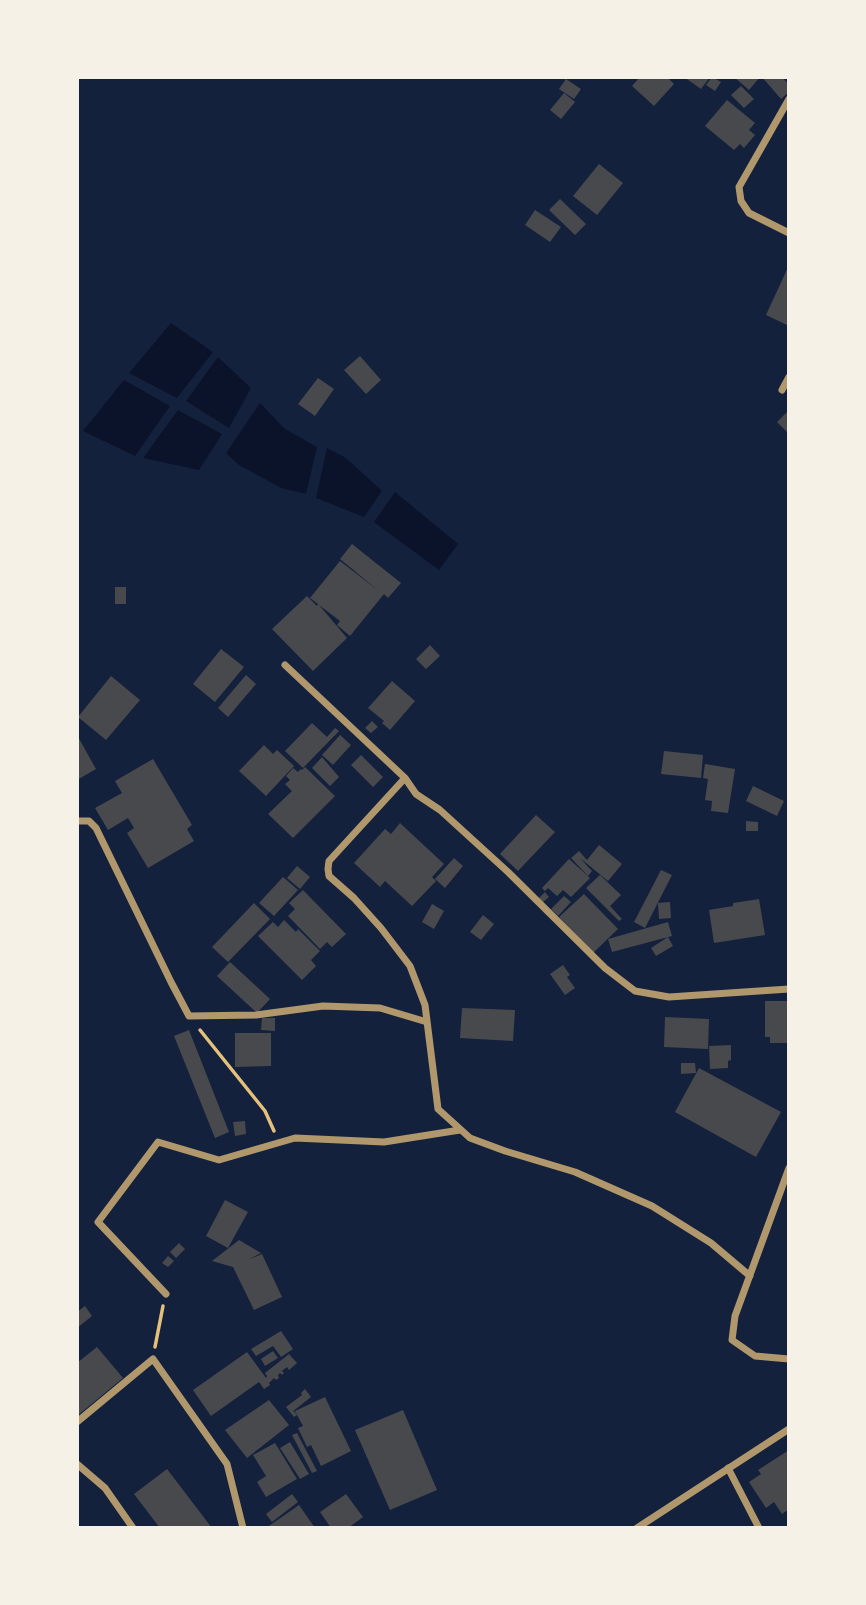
<!DOCTYPE html>
<style>
body{margin:0}
#map{position:relative;width:866px;height:1605px;overflow:hidden;background:#14213d;font-family:Lato,sans-serif}
canvas{display:block}
.frame{position:absolute;inset:0;border:79px solid #f6f1e7;pointer-events:none}
</style>
<div id="map">
<canvas width="866" height="1605"></canvas>
<div class="frame"></div>
</div>
<script>
const ctx = document.querySelector('canvas').getContext('2d');
ctx.lineJoin = 'round';
function fillPath(path, color) { ctx.fillStyle = color; ctx.fill(path, 'evenodd'); }
const toPath = rows => new Path2D(rows.map(r => 'M' + r).join(''));
function trace(path, color, width, dash) { ctx.strokeStyle = color; ctx.lineWidth = width; ctx.lineCap = dash ? 'butt' : 'round'; ctx.setLineDash(dash || []); ctx.stroke(path); }
fillPath(toPath([
 [171,323,213,352,177,398,129,373],
 [218,357,251,388,229,428,186,401],
 [124,380,170,406,135,456,83,431],
 [260,403,285,429,317,447,306,494,281,488,239,465,226,453],
 [178,410,222,434,199,470,143,458],
 [327,448,346,458,382,491,364,517,316,498],
 [395,492,458,544,439,570,374,522]
]), '#0b132b');
fillPath(toPath([
 [640,77,667,77,674,84,654,106,632,86],
 [684,77,710,77,701,89],
 [712,77,721,82,715,91,706,85],
 [734,77,760,77,749,90],
 [762,77,782,77,789,85,789,92,781,99],
 [566,79,581,89,574,99,559,89],
 [741,86,754,99,744,108,731,95],
 [564,93,575,102,561,119,550,110],
 [727,100,755,123,749,130,755,135,744,148,740,144,734,150,705,126],
 [599,164,623,183,597,215,573,196],
 [560,199,586,224,575,235,549,210],
 [535,210,561,227,550,242,525,225],
 [789,265,789,326,766,315],
 [360,356,381,380,366,394,344,370],
 [318,378,334,389,315,416,298,404],
 [789,410,789,434,777,422],
 [352,544,401,583,388,598,384,594,350,636,337,625,340,621,319,605,347,638,313,671,272,629,307,596,317,606,318,604,310,598,340,561,380,592,340,559],
 [115,587,126,587,126,604,115,604],
 [430,645,440,656,426,669,416,659],
 [221,649,244,667,215,702,193,684],
 [246,675,256,684,228,717,218,708],
 [111,676,140,700,106,740,78,717],
 [392,681,415,701,390,730,382,723,384,721,368,708],
 [372,721,378,727,371,733,365,728],
 [312,723,327,737,335,728,339,731,303,768,285,751],
 [77,735,96,769,77,780],
 [340,735,351,745,333,765,322,755],
 [264,745,273,754,277,750,294,766,266,796,239,771],
 [664,751,703,755,701,778,661,774],
 [361,755,383,777,373,787,351,765],
 [322,757,339,777,330,786,312,768],
 [153,759,192,825,187,829,194,841,148,868,127,833,134,828,128,818,108,830,95,808,122,793,115,781],
 [705,764,735,769,728,813,711,811,712,801,705,800,708,779,703,778],
 [305,767,335,796,293,838,268,814,292,791,285,784,290,780,286,776,293,768,298,772,301,769,302,770],
 [753,786,784,801,777,816,746,801],
 [536,815,555,832,518,871,500,854],
 [746,821,758,822,758,831,746,831],
 [400,823,444,864,432,877,436,881,412,906,385,881,380,887,354,863,385,829,391,834],
 [599,845,622,864,608,881,580,858,592,871,588,876,571,858,579,851,587,860],
 [454,858,463,866,445,888,435,879],
 [569,859,590,878,571,897,563,890,557,896,548,888,545,891,542,888],
 [297,866,310,877,300,889,287,878],
 [661,870,672,875,645,928,634,922],
 [600,875,621,895,610,906,622,919,619,921,586,888],
 [283,877,298,890,274,916,259,903],
 [303,890,346,934,332,947,327,942,320,949,288,916,295,909,289,903],
 [545,892,549,897,543,902,539,898],
 [584,894,618,929,593,953,559,917],
 [564,896,571,902,558,916,551,909],
 [759,899,765,935,714,943,709,910,733,906,733,903],
 [670,902,671,918,659,919,658,903],
 [254,903,270,919,228,962,212,947],
 [432,904,444,911,434,929,422,922],
 [483,915,494,924,481,940,470,932],
 [284,920,296,932,298,929,320,951,311,960,316,966,302,980,258,936,273,922,278,927],
 [668,922,672,936,612,952,608,939],
 [668,937,673,946,656,956,651,948],
 [230,962,270,999,257,1013,217,976],
 [563,965,570,975,567,977,575,988,565,995,550,974],
 [765,1001,789,1001,789,1043,770,1043,770,1037,765,1037],
 [462,1008,515,1010,513,1041,460,1038],
 [665,1017,709,1019,708,1049,664,1047],
 [262,1018,275,1018,275,1031,261,1030],
 [189,1030,229,1132,215,1138,174,1036],
 [235,1033,271,1033,271,1066,235,1067],
 [731,1045,731,1060,728,1061,728,1068,710,1069,709,1046],
 [681,1063,695,1063,696,1073,681,1074],
 [699,1068,781,1112,756,1157,675,1112],
 [245,1121,246,1134,235,1136,233,1122],
 [225,1200,248,1212,228,1248,206,1236],
 [239,1240,261,1253,248,1260,262,1254,282,1297,254,1310,233,1267,212,1261],
 [179,1243,185,1249,176,1258,170,1252],
 [168,1256,174,1261,168,1267,162,1263],
 [85,1306,92,1316,77,1328,77,1312],
 [281,1331,293,1349,281,1357,273,1346,256,1356,251,1349],
 [97,1347,123,1378,77,1416,77,1363],
 [273,1351,278,1358,265,1366,261,1359],
 [247,1352,266,1378,267,1376,265,1373,289,1354,297,1363,289,1370,287,1367,282,1371,284,1373,282,1375,280,1373,278,1375,279,1378,276,1380,274,1378,269,1383,270,1385,264,1389,259,1382,211,1416,193,1390],
 [305,1389,311,1397,292,1412,294,1411,297,1415,294,1417,286,1407,302,1395,301,1393],
 [325,1397,351,1451,321,1466,311,1445,307,1447,298,1428,303,1426,295,1411],
 [269,1400,289,1425,247,1458,225,1430],
 [403,1410,437,1490,390,1510,355,1430],
 [297,1433,317,1471,312,1473,292,1435],
 [290,1442,309,1474,300,1479,280,1448],
 [275,1443,297,1479,266,1497,257,1482,266,1476,253,1455],
 [789,1450,789,1509,782,1514,774,1502,766,1508,749,1482,761,1474,758,1470],
 [167,1469,212,1528,160,1528,134,1494],
 [292,1494,298,1502,272,1522,266,1514],
 [346,1494,363,1517,348,1528,331,1528,320,1512],
 [299,1505,315,1528,266,1528]
]), '#48494c');
trace(toPath([
 [200,1030,265,1111,274,1131],
 [155,1347,163,1306]
]), '#e5c07b', 3.5);
trace(toPath([
 [789,99,739,187,741,201,749,213,789,233],
 [782,390,789,377],
 [285,665,405,778,416,794,440,810,508,872,605,968,635,991,669,997,789,989],
 [405,778,329,861,328,869,329,876,354,898,381,928,410,966,425,1005,438,1109,470,1138,505,1151,575,1172,652,1206,711,1243,750,1276],
 [77,821,89,821,96,828,171,982,189,1016,256,1015,323,1006,380,1008,427,1022],
 [789,1168,735,1316,732,1340,755,1356,789,1359],
 [166,1294,98,1222,158,1142,219,1160,295,1138,384,1142,460,1130],
 [77,1422,153,1359,227,1464,243,1528],
 [77,1464,105,1488,133,1528],
 [728,1468,759,1528],
 [637,1528,789,1429]
]), '#b1986c', 7);
</script>
